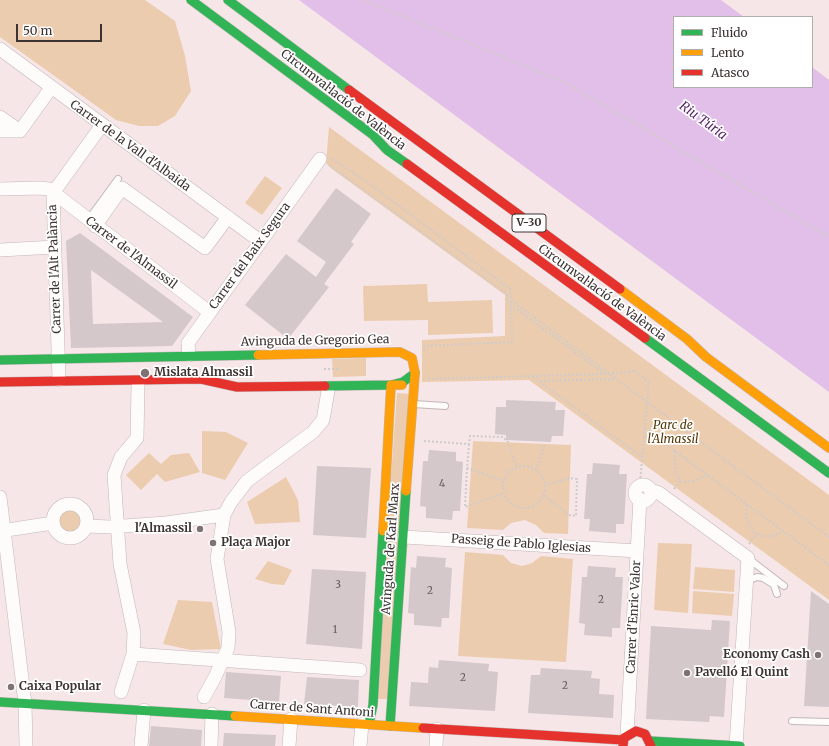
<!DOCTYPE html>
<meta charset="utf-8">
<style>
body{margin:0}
#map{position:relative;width:829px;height:746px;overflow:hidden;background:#f6e6e7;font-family:Merriweather,serif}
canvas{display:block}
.legend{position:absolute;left:673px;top:16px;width:140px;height:72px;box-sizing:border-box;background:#fff;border:1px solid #b2adad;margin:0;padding:5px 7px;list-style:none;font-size:12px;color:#3e3333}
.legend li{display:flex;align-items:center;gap:8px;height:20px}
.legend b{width:20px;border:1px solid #b2adad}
.scale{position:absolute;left:16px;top:24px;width:86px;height:18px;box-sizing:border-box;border:2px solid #3e3333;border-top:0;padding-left:5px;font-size:12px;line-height:14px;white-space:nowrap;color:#3e3333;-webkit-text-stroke:3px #fff;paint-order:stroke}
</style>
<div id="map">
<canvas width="829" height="746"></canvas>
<ul class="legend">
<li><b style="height:5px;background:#30b455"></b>Fluido</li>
<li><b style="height:5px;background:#ff9f0a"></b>Lento</li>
<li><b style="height:5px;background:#e5322d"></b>Atasco</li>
</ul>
<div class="scale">50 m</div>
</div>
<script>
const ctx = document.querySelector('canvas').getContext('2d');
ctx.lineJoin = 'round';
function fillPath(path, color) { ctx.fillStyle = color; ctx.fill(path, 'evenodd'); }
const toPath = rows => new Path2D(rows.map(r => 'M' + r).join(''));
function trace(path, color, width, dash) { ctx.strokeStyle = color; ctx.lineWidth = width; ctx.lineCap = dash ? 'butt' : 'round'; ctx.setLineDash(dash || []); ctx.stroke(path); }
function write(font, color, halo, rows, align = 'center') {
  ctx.font = font + ' Merriweather,serif'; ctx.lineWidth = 3.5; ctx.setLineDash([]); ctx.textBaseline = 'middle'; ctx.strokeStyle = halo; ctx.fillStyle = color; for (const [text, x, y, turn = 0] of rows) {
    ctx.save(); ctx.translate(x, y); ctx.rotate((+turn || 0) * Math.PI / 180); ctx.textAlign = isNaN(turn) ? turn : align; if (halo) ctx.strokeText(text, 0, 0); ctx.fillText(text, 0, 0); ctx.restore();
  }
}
fillPath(toPath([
 [0,0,145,0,175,21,185,56,191,91,175,116,158,126,139,126,116,120,0,37],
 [329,127,829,495,829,600,529,380,422,382,422,340,505,336,505,295,332,169,326,163],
 [265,176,282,188,262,215,245,203],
 [427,284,428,302,492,300,493,333,428,335,428,320,364,321,363,286],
 [366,358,366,376,333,377,332,359],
 [397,393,410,394,389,699,375,699],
 [202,431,226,432,248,443,225,480,202,473],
 [473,441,571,445,568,534,544,533,536,525,525,520,511,523,503,530,467,528],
 [149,453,161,464,171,455,189,453,200,472,165,482,157,474,141,490,126,475],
 [286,477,298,500,300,522,255,524,247,502],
 '58 520a12 12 0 1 1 24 0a12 12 0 1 1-24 0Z',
 [658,543,692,544,688,613,654,610],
 [465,552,503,555,511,563,522,566,532,563,541,556,573,559,566,662,458,656],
 [268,561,292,570,284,585,272,584,255,579],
 [695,567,735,570,734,592,693,589],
 [693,591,734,594,732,616,692,613],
 [178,600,212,602,221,649,191,650,163,644]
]), '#ecccae');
fillPath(toPath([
 [299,0,721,0,744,17,674,17,674,87,812,87,812,67,829,80,829,392]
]), '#e2bfe8');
fillPath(toPath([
 [336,188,371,214,351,242,354,244,324,284,329,287,288,339,245,305,286,254,316,277,326,262,297,241],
 [80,233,193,317,172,346,71,348,66,241],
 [91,270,163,322,93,324],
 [506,400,556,402,555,410,565,410,563,436,552,436,551,442,506,440,506,435,495,434,496,407,506,407],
 [429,450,456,452,456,461,463,462,460,511,453,511,452,520,426,518,426,507,420,506,423,461,428,461],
 [593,463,620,465,619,474,627,474,624,524,616,524,616,533,589,531,590,519,584,519,587,474,592,474],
 [317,466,371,468,366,538,313,535],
 [417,556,446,558,445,567,452,568,449,618,442,618,441,627,414,625,414,614,408,613,411,567,416,568],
 [588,566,616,568,615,577,623,577,620,628,612,628,612,637,584,635,585,624,579,623,582,577,587,577],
 [312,569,366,572,362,649,306,644],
 [811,591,829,604,829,707,804,706],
 [712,620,730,621,724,717,710,716,709,722,646,719,651,626,711,630],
 [439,660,489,664,488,671,498,672,495,711,409,706,411,682,428,683,429,667,438,668],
 [541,668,592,671,591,678,600,679,599,694,614,695,613,718,528,713,531,675,540,675],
 [226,672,281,676,279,702,224,698],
 [307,677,359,680,358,707,304,704],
 [151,726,202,730,201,746,149,746],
 [224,733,276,735,275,746,223,746]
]), '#d4c8cb');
const lane = toPath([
 [88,220,118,179],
 [414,404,445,406],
 [749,559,784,586],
 [747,581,757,577,763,578,774,585,777,594],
 [792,721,829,722]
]);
const street = toPath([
 [0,49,260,241],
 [0,117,20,131],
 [0,131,20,131],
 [20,131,51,88],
 [0,189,40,188,49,189,209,312],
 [95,226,122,188,205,248,228,217],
 [0,250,55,247],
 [189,355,188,343,320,159],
 [59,380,53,193,102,125],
 '635 493a8 8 0 1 1 16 0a8 8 0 1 1-16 0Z',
 [650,490,659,493,748,558,736,746],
 [0,497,25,703,26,746],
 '53 521a17 17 0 1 1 34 0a17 17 0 1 1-34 0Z',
 [86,526,110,527,166,523,224,515],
 [0,531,53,523],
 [404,537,637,551],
 [133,654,360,670],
 [121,692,133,654,134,633,120,564,114,475,121,457,137,438,138,385],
 [204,697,215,677,228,648,229,632,217,559,224,515,231,502,247,481,313,432,323,420,328,391],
 [627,734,640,499],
 [141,746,144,710],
 [211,746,212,714],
 [289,746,291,719],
 [360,746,362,724],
 [436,746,437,729]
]);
const fast = toPath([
 [191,0,373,135,387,150,407,164],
 [228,0,349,90],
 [645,338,829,473],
 [0,360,258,355],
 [325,386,391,385,403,382,415,373],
 [0,702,235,716],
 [369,724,373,705,383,531],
 [390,726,406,491],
 [650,741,740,746]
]);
const slow = toPath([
 [620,289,687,339,706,357,829,448],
 [258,355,400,352,412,358,415,373,406,491],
 [383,531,391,385,402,385],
 [235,716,423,728]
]);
const jam = toPath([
 [349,90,620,289],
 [407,164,645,338],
 [0,382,201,379,237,387,325,386],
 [423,728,623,740],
 [623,746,624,738,636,731,645,734,651,746]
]);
trace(lane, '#c3b7b8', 8);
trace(street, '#c3b7b8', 14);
trace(fast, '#c3b7b8', 10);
trace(slow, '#c3b7b8', 10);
trace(jam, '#c3b7b8', 10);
trace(toPath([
 [364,0,566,83,829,237],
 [332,159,367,182,510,289,511,300,647,402],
 [329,165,507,294,507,302,603,373],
 [425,351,424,346,512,342,511,300],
 [324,369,339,369],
 [533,377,642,457],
 [428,379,604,374,636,371,649,382,647,402],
 [540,381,616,379],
 [645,429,647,402,829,537],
 [424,441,469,444,470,436,503,437,508,442,517,468],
 [469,444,467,468,504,481],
 [675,451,675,468,680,482,694,481,708,475],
 '503 487a21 21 0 1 1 42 0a21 21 0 1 1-42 0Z',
 [467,468,465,507,504,493],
 [536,470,545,444],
 [640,482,645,429,829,565],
 [674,489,680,482],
 [544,495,569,515,576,516,577,479,570,478,546,485],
 [747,505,746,517,754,532,761,536,771,536,784,532],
 [749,544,757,533]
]), '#d0cbcb', 2, [2, 2]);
trace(lane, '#fefbfb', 6);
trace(street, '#fefbfb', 13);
trace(fast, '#30b455', 9);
trace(slow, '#ff9f0a', 9);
trace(jam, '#e5322d', 9);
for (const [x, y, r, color] of [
 [145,373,5,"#7e7272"],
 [200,529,4,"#7e7272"],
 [213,543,4,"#7e7272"],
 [818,655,4,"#7e7272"],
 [687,673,4,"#7e7272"],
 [11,687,4,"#7e7272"]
]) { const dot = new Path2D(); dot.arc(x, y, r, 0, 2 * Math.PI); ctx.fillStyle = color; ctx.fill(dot); trace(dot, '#fff', 1.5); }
write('10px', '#645859', null, [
 ["4",442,484],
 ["3",338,585],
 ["2",430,591],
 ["2",601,600],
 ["1",335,630],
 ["2",463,678],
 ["2",565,686]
]);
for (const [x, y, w] of [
 [529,223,34]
]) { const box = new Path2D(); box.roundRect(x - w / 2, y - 9, w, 18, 3); ctx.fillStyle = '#fff'; ctx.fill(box); trace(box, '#3e3333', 1); }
write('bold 11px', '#3e3333', null, [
 ["V-30",529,223]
]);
write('12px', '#3e3333', '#fff', [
 ["Circumval·lació de València",343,100,38],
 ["Carrer de la Vall d'Albaida",130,146,36],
 ["Carrer de l'Almassil",131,253,37],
 ["Carrer del Baix Segura",250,256,-54],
 ["Carrer de l'Alt Palància",55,269,-92],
 ["Circumval·lació de València",602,293,36],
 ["Avinguda de Gregorio Gea",315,341,-1],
 ["Passeig de Pablo Iglesias",521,544,4],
 ["Avinguda de Karl Marx",391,549,-86],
 ["Carrer d'Enric Valor",634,617,-87],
 ["Carrer de Sant Antoni",312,709,4]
]);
write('bold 12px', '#3e3333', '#fff', [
 ["Mislata Almassil",154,373],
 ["l'Almassil",192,529,"right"],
 ["Plaça Major",221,543],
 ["Economy Cash",810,655,"right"],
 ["Pavelló El Quint",695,673],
 ["Caixa Popular",19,687]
], 'left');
write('italic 12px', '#533502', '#fff', [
 ["Parc de",673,426],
 ["l'Almassil",673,440]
]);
write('italic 13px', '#5a266b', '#fff', [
 ["Riu Túria",703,121,36]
]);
</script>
